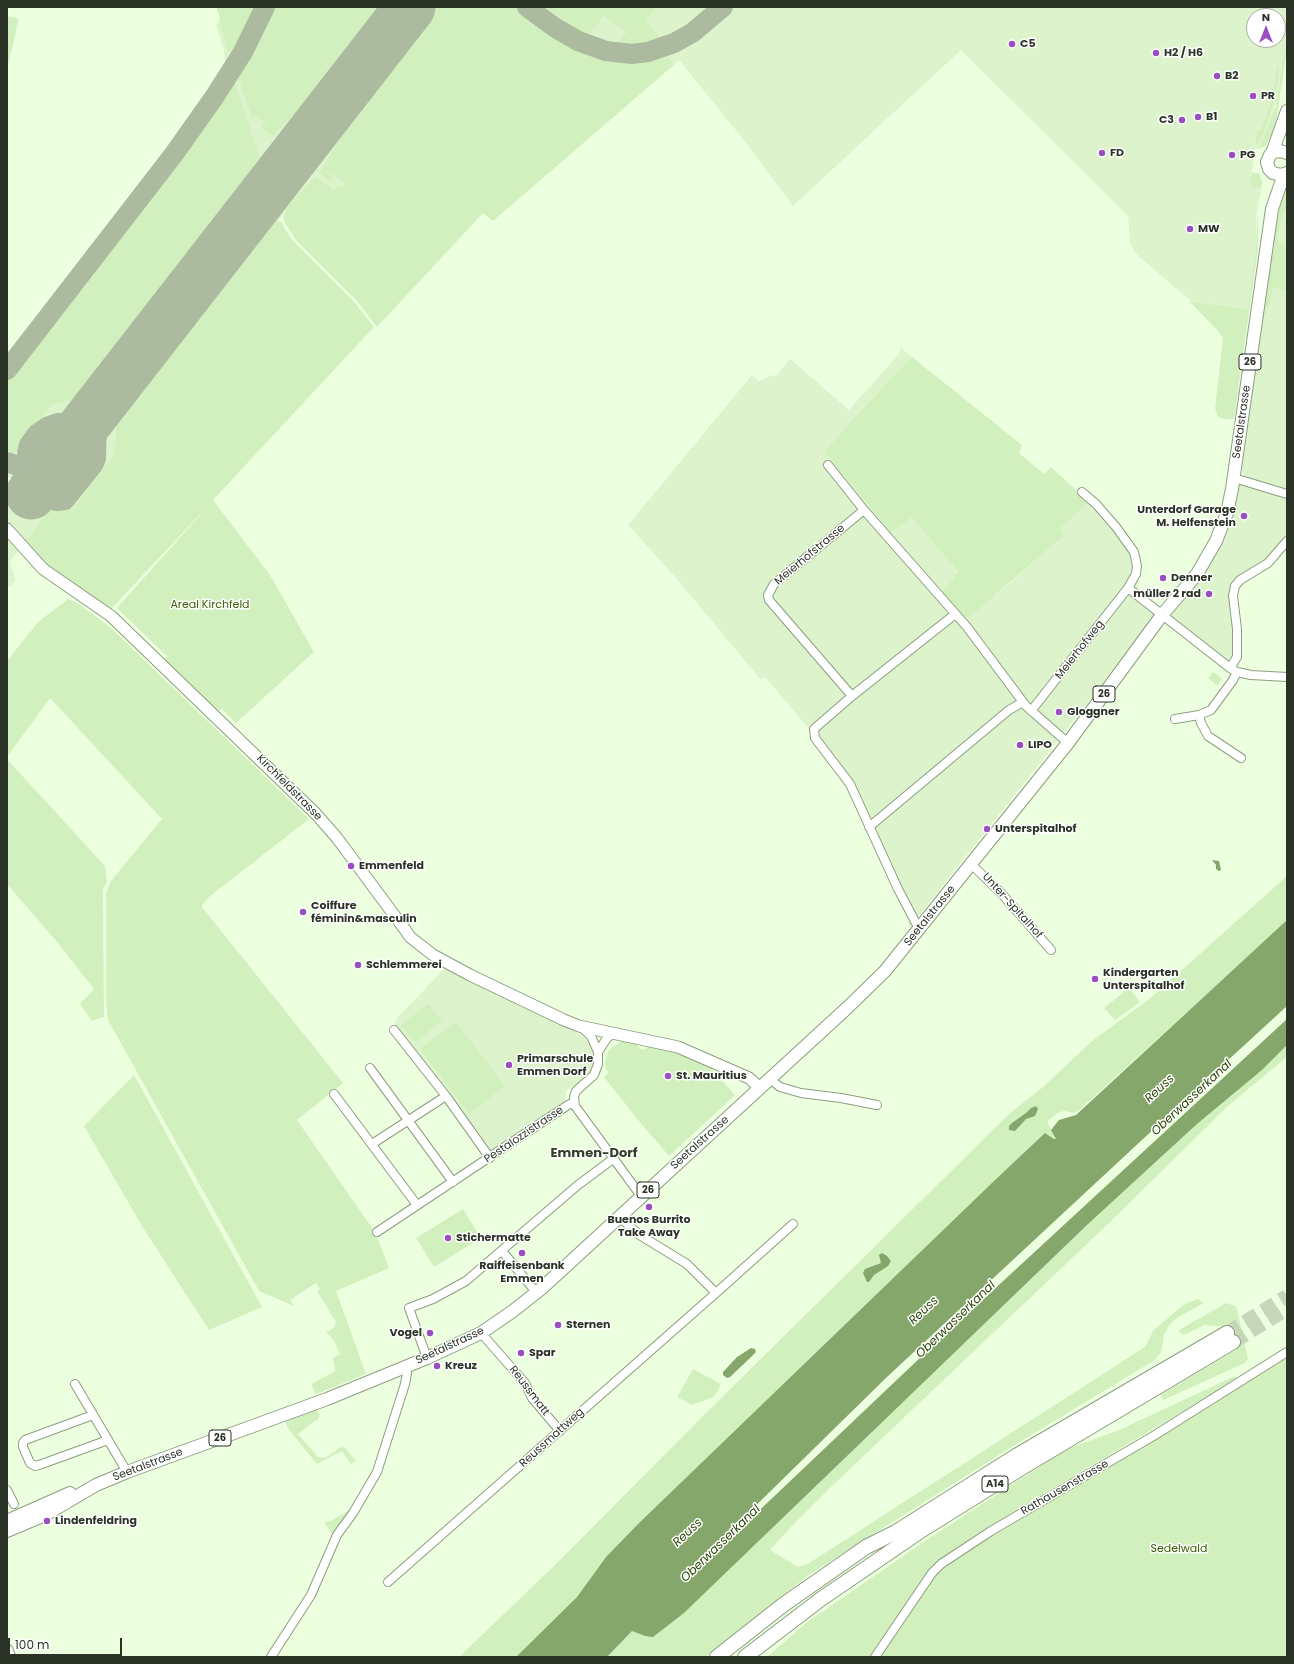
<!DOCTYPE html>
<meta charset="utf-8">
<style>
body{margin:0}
#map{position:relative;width:1294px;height:1664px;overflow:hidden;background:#ecffde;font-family:Poppins,sans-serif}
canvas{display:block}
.frame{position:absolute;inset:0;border:8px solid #2b3326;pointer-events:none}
.north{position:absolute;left:1246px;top:8px;width:40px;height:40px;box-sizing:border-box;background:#fff;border:1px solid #aaada8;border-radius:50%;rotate:0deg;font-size:11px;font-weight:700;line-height:16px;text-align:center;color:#2b3326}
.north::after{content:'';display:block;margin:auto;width:14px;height:18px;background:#9a4fc1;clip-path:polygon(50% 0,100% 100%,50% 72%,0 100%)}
.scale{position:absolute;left:8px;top:1638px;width:114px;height:18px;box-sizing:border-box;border:2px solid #2b3326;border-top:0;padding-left:5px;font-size:12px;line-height:14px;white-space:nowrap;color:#2b3326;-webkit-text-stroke:3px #fff;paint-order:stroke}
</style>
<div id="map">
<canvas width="1294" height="1664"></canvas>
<div class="frame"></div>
<div class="north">N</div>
<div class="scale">100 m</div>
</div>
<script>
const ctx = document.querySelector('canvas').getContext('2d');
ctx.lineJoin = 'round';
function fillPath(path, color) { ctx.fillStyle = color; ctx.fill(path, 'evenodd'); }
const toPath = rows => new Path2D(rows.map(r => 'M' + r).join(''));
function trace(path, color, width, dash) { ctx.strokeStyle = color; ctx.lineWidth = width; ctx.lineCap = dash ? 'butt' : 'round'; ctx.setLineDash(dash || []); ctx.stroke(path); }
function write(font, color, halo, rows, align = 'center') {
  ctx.font = font + ' Poppins,sans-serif'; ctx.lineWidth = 3; ctx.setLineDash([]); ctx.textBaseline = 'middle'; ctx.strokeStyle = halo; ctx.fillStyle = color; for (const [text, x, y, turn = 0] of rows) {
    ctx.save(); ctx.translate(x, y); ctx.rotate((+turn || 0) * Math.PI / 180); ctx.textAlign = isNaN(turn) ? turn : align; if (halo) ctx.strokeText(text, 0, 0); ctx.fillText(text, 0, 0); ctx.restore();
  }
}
fillPath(toPath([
 [259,7,436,7,351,120,319,172,334,177,332,175,333,174,346,183,342,189,334,190,315,176,288,205,288,207,279,220,275,219,116,423,115,454,73,508,50,510,10,561,15,580,10,587,7,585,7,491,14,481,7,475,7,362,190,124,226,71,224,51,216,24,219,20,227,50,244,38],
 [516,7,539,7,569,28,587,37,604,15,626,32,618,44,626,47,662,39,645,21,657,7,1287,7,1287,39,1278,97,1272,117,1259,149,1256,149,1275,98,1277,67,1272,98,1261,130,1257,131,1250,187,1261,189,1256,217,1256,250,1247,309,1191,301,1135,253,1130,243,1128,216,961,50,793,206,743,139,679,60,675,64,665,53,631,62,595,57,563,43],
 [1254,16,1278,16,1278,40,1254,40],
 [1287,207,1287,247,1278,241,1281,219],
 [1273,288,1287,291,1287,491,1245,476,1243,473,1242,467,1263,308,1270,305],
 [900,347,912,357,827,449,891,532,912,516,928,535,958,573,956,578,942,589,996,595,1064,536,1060,531,1061,528,1089,502,1135,548,1140,559,1141,567,1137,582,1139,591,1162,609,909,928,907,916,846,784,811,741,809,735,811,731,765,677,761,680,676,578,628,525,752,375,759,381,771,376,777,375,790,359,849,410,899,354],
 [1234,478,1287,494,1287,541,1274,558,1235,586,1237,657,1230,668,1162,615,1197,574],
 [446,967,471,982,577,1033,589,1041,593,1051,595,1060,592,1070,584,1079,566,1091,565,1103,491,1155,394,1026,397,1018]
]), '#dcf3cc');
fillPath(toPath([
 [216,7,259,7,235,55,227,50,219,20,220,17],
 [271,7,381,7,316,91,273,136,262,129,262,123,265,125,267,123,254,115,252,117,237,74,249,53],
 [436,7,516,7,563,43,595,57,631,62,665,53,675,64,493,221,483,213,377,327,357,301,296,240,285,223,283,216,288,207,288,205,315,176,334,190,338,185,342,188,345,183,333,174,332,175,334,177,330,181,319,172,351,120],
 [539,7,657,7,646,21,662,39,641,45,626,47,617,45,626,32,604,16,587,37,569,28],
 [7,16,19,19,7,69],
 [1287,39,1287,49,1276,122,1272,133,1265,146,1259,149,1276,106],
 [1277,66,1279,71,1275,98,1264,131,1255,149,1257,131,1261,130,1272,98],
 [234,79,259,156,246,182,80,397,51,405,15,453,7,451,7,380,209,119],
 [1252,172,1260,174,1262,182,1259,212,1261,189,1250,187],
 [1287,182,1287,207,1281,219,1278,241,1287,247,1287,291,1273,288,1270,305,1265,308,1263,308,1280,203],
 [1257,217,1258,218,1258,248,1234,419,1224,419,1218,417,1215,409,1223,338,1216,329,1189,301,1247,309,1256,250],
 [275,219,281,222,292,240,355,303,374,327,213,500,270,575,314,652,236,723,222,709,219,711,164,659,167,656,117,608,210,504,111,609,41,561,24,543,50,510,73,508,115,454,116,423],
 [912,357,1022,445,1019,453,1044,474,1051,467,1089,502,1061,528,1060,531,1064,536,969,617,963,615,940,592,955,578,954,576,958,572,912,517,891,532,826,453,827,449,846,427],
 [68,599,79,604,111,628,309,819,209,897,202,905,202,907,343,1083,297,1120,375,1232,389,1268,336,1291,366,1374,316,1394,311,1384,334,1372,335,1369,333,1358,340,1354,334,1341,326,1332,334,1328,336,1322,317,1291,320,1289,316,1283,290,1300,294,1306,259,1291,108,1020,106,1002,106,893,111,881,162,819,50,698,7,757,7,661,38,622],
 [1213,672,1222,679,1217,686,1208,678],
 [7,759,105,866,107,882,103,890,103,896,104,1017,99,1018,92,1021,80,1004,94,989,57,942,7,884],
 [1287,876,1287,920,1260,946,1078,1111,1073,1113,1065,1111,1059,1112,1047,1122,1056,1139,1054,1139,1046,1134,994,1181,639,1523,606,1557,577,1597,516,1657,459,1657,557,1563,710,1409,1010,1113,1043,1087,1092,1041,1148,1000,1174,977],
 [1129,988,1140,1002,1115,1020,1104,1008],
 [428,1004,442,1021,415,1042,401,1025],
 [456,1022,505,1086,469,1114,420,1049],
 [622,1041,634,1043,642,1050,651,1046,673,1050,708,1065,735,1095,669,1156,638,1120,604,1077,609,1073,606,1069,605,1062,608,1052,611,1048],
 [1287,1045,1287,1057,1229,1105,1109,1223,833,1485,790,1528,770,1550,798,1567,806,1565,1145,1347,1153,1331,1183,1305,1198,1299,1204,1303,1177,1318,1170,1324,1164,1335,1161,1352,1155,1360,1026,1438,810,1574,706,1657,607,1657,632,1631,645,1636,684,1613,1087,1225,1197,1124,1262,1070],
 [134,1075,262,1307,209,1330,142,1226,84,1126],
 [463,1209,481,1238,434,1267,416,1238],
 [1226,1303,1235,1306,1237,1309,1248,1359,1245,1363,1163,1400,1160,1395,1236,1350,1237,1348,1226,1327,1204,1325,1184,1335,1180,1333,1179,1330],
 [1287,1356,1287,1657,767,1657,806,1623,925,1541,1067,1449,1119,1430,1235,1376,1237,1379,973,1536,978,1545,1214,1404],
 [693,1369,721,1384,714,1397,692,1405,677,1397],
 [316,1409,319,1414,319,1418,298,1434,318,1457,325,1458,341,1447,345,1448,356,1461,351,1464,342,1451,317,1464,289,1430,285,1421],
 [353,1508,333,1534,332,1534,324,1522,331,1521]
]), '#d2f0bd');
fillPath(toPath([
 [1212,860,1219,861,1221,870,1219,871,1216,869,1216,865],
 [1287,920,1287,1006,1214,1073,888,1376,688,1572,683,1577,685,1579,687,1579,923,1355,1287,1019,1287,1045,1262,1070,1197,1124,1087,1225,684,1613,653,1637,645,1636,632,1631,607,1657,516,1657,577,1597,606,1557,639,1523,994,1181,1045,1133,1054,1139,1056,1139,1051,1130,1059,1120,1076,1115],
 [1036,1106,1038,1109,1035,1116,1026,1119,1015,1131,1009,1130,1009,1126,1012,1123,1026,1113,1031,1108],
 [882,1253,887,1256,891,1261,888,1266,874,1275,869,1282,867,1282,863,1273,865,1269,881,1263,879,1255],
 [751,1348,755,1349,756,1352,749,1359,730,1377,727,1378,723,1375,723,1372,737,1357]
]), '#85a76b');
trace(toPath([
 [527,7,554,27,578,41,606,51,632,54,648,52,674,43,692,33,723,7],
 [7,370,174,154,215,96,243,52,265,7],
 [91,417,82,422,58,423,47,427,37,434,29,445,27,453,27,472,32,484,41,495,56,501,65,500,93,465,96,459,97,415,99,406],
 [7,462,21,467,41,465,50,462,67,449]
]), '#acbba0', 20);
trace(toPath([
 [31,494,410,7]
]), '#acbba0', 51);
trace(toPath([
 [1227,1333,1287,1296],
 [1233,1342,1287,1309]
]), '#c5d6b9', 14, [14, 7]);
const street = toPath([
 [828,465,864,510],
 [1234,478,1287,494],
 [1082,492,1096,504,1116,527,1134,552,1137,566,1136,574,1128,588,1230,668,1237,672,1251,675,1287,677],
 [1230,668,1237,657,1237,629,1233,596,1235,586,1240,580,1268,563,1287,541],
 [852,696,769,600,768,595,774,584,864,510,967,627,1026,706,1068,743],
 [1031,711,1128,588],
 [1199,715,1201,723,1208,736,1241,758],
 [1175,719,1199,715,1211,710,1233,680,1237,672],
 [869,827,1009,710,1023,702],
 [971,864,1001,893,1051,950],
 [919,929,898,889,850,784,815,738,814,729,852,696,954,615],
 [580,1026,591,1036,598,1052,598,1064,594,1075,576,1091,574,1097,575,1106,641,1196],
 [394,1030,446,1096,490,1158],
 [598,1052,607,1038,614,1033],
 [370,1068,453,1182],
 [770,1079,780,1087,801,1093,841,1098,877,1105],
 [334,1094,417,1205],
 [372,1144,446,1096],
 [620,1217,638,1234,687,1264,716,1293],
 [377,1232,568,1105,574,1102],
 [502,1251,536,1292],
 [481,1333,525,1383,532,1398,560,1431],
 [427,1358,409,1308,433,1299,466,1281,578,1185,613,1159],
 [75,1384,127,1472],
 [93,1415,25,1440,23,1443,23,1447,30,1463,35,1466,39,1465,108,1440],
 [7,1490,14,1504],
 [388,1582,716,1293,793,1224],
 [271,1657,311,1595,337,1535,353,1513,377,1472,405,1384,407,1373,406,1367],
 [875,1657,932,1573,941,1564,991,1531,1155,1435,1287,1352]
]);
const secondary = toPath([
 [7,529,43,569,111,616,316,814,337,838,406,931,410,937,433,955,470,975,564,1020,579,1026,678,1047,749,1078,760,1088],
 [7,1650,10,1657]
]);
const primary = toPath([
 [1272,153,1287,111],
 [1287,153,1280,151,1274,152,1270,155,1267,162,1269,169,1273,173,1281,175,1287,173],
 [7,1521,70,1493],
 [7,1531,45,1515,96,1485,127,1472,327,1399,427,1358,481,1333,513,1311,542,1288,847,1008,885,971,1068,743,1162,615,1197,574,1216,541,1227,513,1232,489,1272,209,1284,174]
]);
const highway = toPath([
 [717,1657,783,1605,866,1547,896,1532,1016,1456,1227,1333],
 [745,1657,821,1599,922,1530,1023,1467,1233,1342]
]);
trace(street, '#8c9e80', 10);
trace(secondary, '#8c9e80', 13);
trace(primary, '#8c9e80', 14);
trace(highway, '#8c9e80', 16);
trace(street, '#fff', 8);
trace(secondary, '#fff', 11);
trace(primary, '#fff', 12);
trace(highway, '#fff', 14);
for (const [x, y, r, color] of [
 [1012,44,4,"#9a4fc1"],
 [1156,53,4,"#9a4fc1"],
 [1217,76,4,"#9a4fc1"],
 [1253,96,4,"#9a4fc1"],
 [1198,117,4,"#9a4fc1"],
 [1182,120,4,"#9a4fc1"],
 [1102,153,4,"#9a4fc1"],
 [1232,155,4,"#9a4fc1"],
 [1190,229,4,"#9a4fc1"],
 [1244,516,4,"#9a4fc1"],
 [1163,578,4,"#9a4fc1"],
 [1209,594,4,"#9a4fc1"],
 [1059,712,4,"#9a4fc1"],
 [1020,745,4,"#9a4fc1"],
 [987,829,4,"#9a4fc1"],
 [351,866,4,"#9a4fc1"],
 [303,912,4,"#9a4fc1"],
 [358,965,4,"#9a4fc1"],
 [1095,979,4,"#9a4fc1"],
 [509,1065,4,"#9a4fc1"],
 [668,1076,4,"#9a4fc1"],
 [649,1207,4,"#9a4fc1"],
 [448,1238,4,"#9a4fc1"],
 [522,1253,4,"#9a4fc1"],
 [558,1325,4,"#9a4fc1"],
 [430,1333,4,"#9a4fc1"],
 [521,1353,4,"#9a4fc1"],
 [437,1366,4,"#9a4fc1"],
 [47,1521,4,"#9a4fc1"]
]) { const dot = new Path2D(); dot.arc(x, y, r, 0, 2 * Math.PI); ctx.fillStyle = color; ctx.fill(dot); trace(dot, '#fff', 1.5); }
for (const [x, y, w] of [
 [1250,362,22],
 [1104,694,22],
 [648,1190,22],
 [220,1438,22],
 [995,1484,26]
]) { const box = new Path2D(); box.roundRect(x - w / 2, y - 8, w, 16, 3); ctx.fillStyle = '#fff'; ctx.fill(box); trace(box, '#2b3326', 1); }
write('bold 10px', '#2b3326', null, [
 ["26",1250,362],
 ["26",1104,694],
 ["26",648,1190],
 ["26",220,1438],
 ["A14",995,1484]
]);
write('bold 11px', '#2b3326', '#fff', [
 ["C5",1020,44],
 ["H2 / H6",1164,53],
 ["B2",1225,76],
 ["PR",1261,96],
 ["B1",1206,117],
 ["C3",1174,120,"right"],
 ["FD",1110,153],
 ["PG",1240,155],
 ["MW",1198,229],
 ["Unterdorf Garage",1236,510,"right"],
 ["M. Helfenstein",1236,523,"right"],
 ["Denner",1171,578],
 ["müller 2 rad",1201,594,"right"],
 ["Gloggner",1067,712],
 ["LIPO",1028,745],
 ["Unterspitalhof",995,829],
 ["Emmenfeld",359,866],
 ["Coiffure",311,906],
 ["féminin&masculin",311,919],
 ["Schlemmerei",366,965],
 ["Kindergarten",1103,973],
 ["Unterspitalhof",1103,986],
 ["Primarschule",517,1059],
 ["Emmen Dorf",517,1072],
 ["St. Mauritius",676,1076],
 ["Buenos Burrito",649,1220,"center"],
 ["Take Away",649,1233,"center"],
 ["Stichermatte",456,1238],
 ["Raiffeisenbank",522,1266,"center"],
 ["Emmen",522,1279,"center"],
 ["Sternen",566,1325],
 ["Vogel",422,1333,"right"],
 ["Spar",529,1353],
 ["Kreuz",445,1366],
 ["Lindenfeldring",55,1521]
], 'left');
write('11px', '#2b3326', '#fff', [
 ["Seetalstrasse",1242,422,-82],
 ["Meierhofstrasse",810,555,-40],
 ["Meierhofweg",1080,650,-52],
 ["Kirchfeldstrasse",289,788,45],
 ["Unter-Spitalhof",1012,906,48],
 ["Seetalstrasse",930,916,-51],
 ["Pestalozzistrasse",524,1135,-34],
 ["Seetalstrasse",700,1143,-42],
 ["Seetalstrasse",450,1346,-25],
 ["Reussmatt",529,1391,53],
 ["Reussmattweg",552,1438,-42],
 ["Seetalstrasse",148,1465,-21],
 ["Rathausenstrasse",1065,1488,-30]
]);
write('11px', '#365f00', '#fff', [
 ["Areal Kirchfeld",210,605],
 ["Sedelwald",1179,1549]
]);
write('italic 12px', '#294804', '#fff', [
 ["Reuss",1160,1089,-43],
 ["Oberwasserkanal",1192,1098,-43],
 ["Reuss",924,1311,-43],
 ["Oberwasserkanal",956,1320,-44],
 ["Reuss",688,1533,-43],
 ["Oberwasserkanal",721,1544,-44]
]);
write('bold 13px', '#303f25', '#fff', [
 ["Emmen-Dorf",594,1154]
]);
</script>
